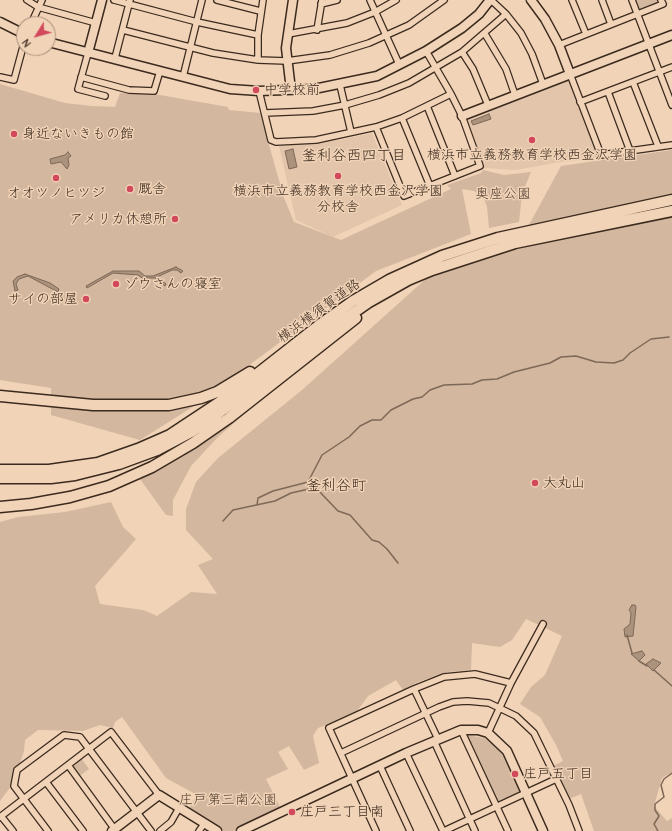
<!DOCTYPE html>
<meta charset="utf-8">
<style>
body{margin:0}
#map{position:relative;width:672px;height:831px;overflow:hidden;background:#f1d3b7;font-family:"Comic Neue",sans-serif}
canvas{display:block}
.north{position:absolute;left:16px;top:16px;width:40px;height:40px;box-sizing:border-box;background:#f1d3b7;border:1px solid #a88f7a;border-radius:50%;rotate:233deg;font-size:11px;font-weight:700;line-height:16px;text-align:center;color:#3b2a1e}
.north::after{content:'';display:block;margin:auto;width:14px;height:18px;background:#d1495b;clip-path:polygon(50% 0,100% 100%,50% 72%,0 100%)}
</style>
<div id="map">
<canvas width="672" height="831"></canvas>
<div class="north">N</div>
</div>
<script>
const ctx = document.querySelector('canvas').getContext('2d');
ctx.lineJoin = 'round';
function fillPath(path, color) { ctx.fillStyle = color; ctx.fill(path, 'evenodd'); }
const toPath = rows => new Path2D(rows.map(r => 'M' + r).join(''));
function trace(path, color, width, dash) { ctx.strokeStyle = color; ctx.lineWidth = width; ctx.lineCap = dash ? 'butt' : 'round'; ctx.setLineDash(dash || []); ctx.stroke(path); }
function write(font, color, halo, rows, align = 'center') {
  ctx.font = font + ' "Comic Neue","Klee One",sans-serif'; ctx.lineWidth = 3; ctx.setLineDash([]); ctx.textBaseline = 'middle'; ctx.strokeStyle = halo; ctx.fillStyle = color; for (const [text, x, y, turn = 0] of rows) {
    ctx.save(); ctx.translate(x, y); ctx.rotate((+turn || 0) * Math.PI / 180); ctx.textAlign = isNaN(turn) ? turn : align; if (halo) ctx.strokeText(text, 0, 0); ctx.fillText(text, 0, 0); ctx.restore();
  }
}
fillPath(toPath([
 [565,80,569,81,599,158,560,162,516,170,484,168,467,122,468,118],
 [372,133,402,205,333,237,296,220,279,146,340,140]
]), '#e2c5aa');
fillPath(toPath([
 [634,0,659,0,660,2,639,11],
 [0,84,65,103,91,106,115,107,120,93,160,95,228,107,229,110,260,113,284,198,294,222,341,240,451,189,447,185,481,173,483,170,504,175,531,172,522,194,519,222,489,228,487,207,484,198,474,191,462,189,471,234,376,271,194,406,140,440,51,415,51,388,0,380],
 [672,150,672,772,662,778,654,806,667,821,672,818,672,831,594,831,581,794,569,799,553,766,563,761,556,745,540,717,520,704,531,687,545,675,562,636,526,619,512,640,500,647,472,643,471,670,448,672,418,682,403,690,396,680,368,696,355,714,318,728,313,736,319,763,304,770,289,746,278,752,288,769,266,779,281,809,233,831,224,831,188,810,197,795,166,778,122,717,115,722,113,728,100,725,83,731,38,730,25,740,24,751,20,763,14,769,12,785,0,801,0,522,18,517,65,512,111,502,123,527,136,539,95,586,100,604,143,610,157,616,191,592,217,594,198,565,213,559,186,530,186,509,196,482,218,458,302,390,428,277,517,247,561,166],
 [634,605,636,607,633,636,624,629,630,624,631,613,629,611],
 [271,391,218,437,191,466,173,500,173,516,166,515,140,479,185,454],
 [467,735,484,738,497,746,503,754,521,792,498,801],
 [81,758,89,769,78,777,71,768]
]), '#d3b79e');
const water = toPath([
 [489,114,491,119,473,125,471,121,489,114],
 [293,149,297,167,289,169,285,151,293,149],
 [68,152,71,156,68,158,69,165,67,169,61,162,51,164,50,159,65,155,68,152],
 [176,267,183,271,181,273,177,270,172,270,157,277,166,284,165,286,155,278,142,278,138,275,113,273,87,288,86,286,113,271,139,271,145,276,153,276,176,267],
 [25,274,50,283,59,289,58,292,28,276,19,279,16,284,18,290,15,291,13,281,17,277,25,274],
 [632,605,635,605,636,607,633,636,625,637,624,629,630,624,631,613,629,610,632,605],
 [642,651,645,655,639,661,631,654,642,651],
 [653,659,661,663,653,671,646,664,653,659]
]);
fillPath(water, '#ab927d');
trace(water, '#7e6857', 1);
trace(toPath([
 [257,505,258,498,273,491,308,482,322,455,349,437,360,426,372,420,381,420,391,410,413,399,422,397,430,390,444,385,472,384,482,380,497,379,514,372,550,363,561,357,576,356,596,362,614,363,623,360,630,353,651,339,669,337],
 [223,521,233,510,275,501,291,493,309,489,317,489,338,511,350,515,372,540,379,542,387,549,398,563],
 [627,635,632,653],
 [639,661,647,666],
 [654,670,672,686],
 [658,831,654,824,659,816,655,810,655,804,664,797,661,785,664,779,672,773]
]), '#7e6857', 1.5);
const street = toPath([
 [27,0,38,7,96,23],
 [114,0,197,22,258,35],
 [217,0,260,11],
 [370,0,399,64],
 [491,0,506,14,521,33,532,54,543,84],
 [572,0,586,34],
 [602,0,611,24],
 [632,0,672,105],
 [321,4,337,0],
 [31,24,42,0],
 [123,30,213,53,258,60,287,61,330,55,369,43,409,25,444,0],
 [317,30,322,0],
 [288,34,347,23,375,12,396,0],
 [485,34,506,69,515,95],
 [559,45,663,4,661,0],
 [462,52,473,69,488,105],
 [88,53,78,89,105,96],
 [115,58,130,0],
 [258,60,258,35,263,0],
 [570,74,601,155,672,145],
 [0,77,14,80,24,43],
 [81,77,129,90,154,91,160,71],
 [183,77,202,0],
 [633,82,658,146],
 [340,85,351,132],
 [259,91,271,140,276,142,316,140,376,127,402,118,451,94],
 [608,92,630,151],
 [580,102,672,67],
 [427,106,455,176],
 [265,113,313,111,345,105,379,95,409,83,462,52,506,14],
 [402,118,430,186],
 [376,127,404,196,480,166,462,116,451,94,426,51],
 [414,689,438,739],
 [461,730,508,831],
 [488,733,511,683,543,624],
 [434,741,475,831],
 [341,753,439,707,453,702,467,701,489,703,516,716,534,733,569,805,579,831],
 [406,753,443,831],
 [68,765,116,831],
 [380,766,410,831],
 [46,782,83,831],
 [1,816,13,831],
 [0,817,111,732,159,795],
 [48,831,14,786,17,770,64,735,80,737,151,831],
 [160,831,171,822,179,808],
 [199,831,204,824],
 [376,831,329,728,414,689,444,677,475,674,511,683],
 [444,831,556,779]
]);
const secondary = toPath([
 [531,0,545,19,559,45,570,74],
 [0,22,24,34],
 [48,42,230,89,259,91,314,89,377,76,426,51,462,28,479,14,490,0],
 [88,53,102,0],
 [291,90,286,48,293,0],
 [462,116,672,35],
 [112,831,159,795,217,831],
 [241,831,406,753,461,730,478,730,488,733,507,751,543,831]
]);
const highway = toPath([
 [0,396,93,405,169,405,201,398,217,392,250,372],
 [0,470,49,470,98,463,138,449,170,435,229,396,322,323,353,301,389,280,442,256,498,238,672,200],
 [0,478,51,478,75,475,119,464,157,450,191,432,212,418,326,332,369,302,408,280,432,270,515,243,672,211],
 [0,507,31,504,70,497,109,486,152,467,193,443,229,418,356,318]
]);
trace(street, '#3b2a1e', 8);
trace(secondary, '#3b2a1e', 11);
trace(highway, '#3b2a1e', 13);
trace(street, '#f1d3b7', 5.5);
trace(secondary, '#f1d3b7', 8);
trace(highway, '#f1d3b7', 10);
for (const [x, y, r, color] of [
 [256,90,4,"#d1495b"],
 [14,134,4,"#d1495b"],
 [532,140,4,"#d1495b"],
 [338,176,4,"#d1495b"],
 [56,178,4,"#d1495b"],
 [130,189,4,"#d1495b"],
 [175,219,4,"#d1495b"],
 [116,284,4,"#d1495b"],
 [86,299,4,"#d1495b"],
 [535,483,4,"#d1495b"],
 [515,774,4,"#d1495b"],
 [292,812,4,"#d1495b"]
]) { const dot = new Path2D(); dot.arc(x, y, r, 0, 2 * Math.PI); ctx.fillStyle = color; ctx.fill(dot); trace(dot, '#f1d3b7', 1.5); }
write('14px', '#3b2a1e', '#f1d3b7', [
 ["中学校前",264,90],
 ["身近ないきもの館",22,134],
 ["横浜市立義務教育学校西金沢学園",532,155,"center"],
 ["厩舎",138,189],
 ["横浜市立義務教育学校西金沢学園",338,191,"center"],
 ["分校舎",338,207,"center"],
 ["オオツノヒツジ",56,193,"center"],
 ["アメリカ休憩所",167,219,"right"],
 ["ゾウさんの寝室",124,284],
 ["サイの部屋",78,299,"right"],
 ["大丸山",543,483],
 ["庄戸五丁目",523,774],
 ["庄戸三丁目南",300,812]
], 'left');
write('14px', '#523f31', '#f1d3b7', [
 ["奥座公園",503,194],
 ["庄戸第三南公園",228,800]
]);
write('14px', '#3b2a1e', '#f1d3b7', [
 ["横浜横須賀道路",319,311,-36]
]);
write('15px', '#3b2a1e', '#f1d3b7', [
 ["釜利谷西四丁目",354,156],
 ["釜利谷町",336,486]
]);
</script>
